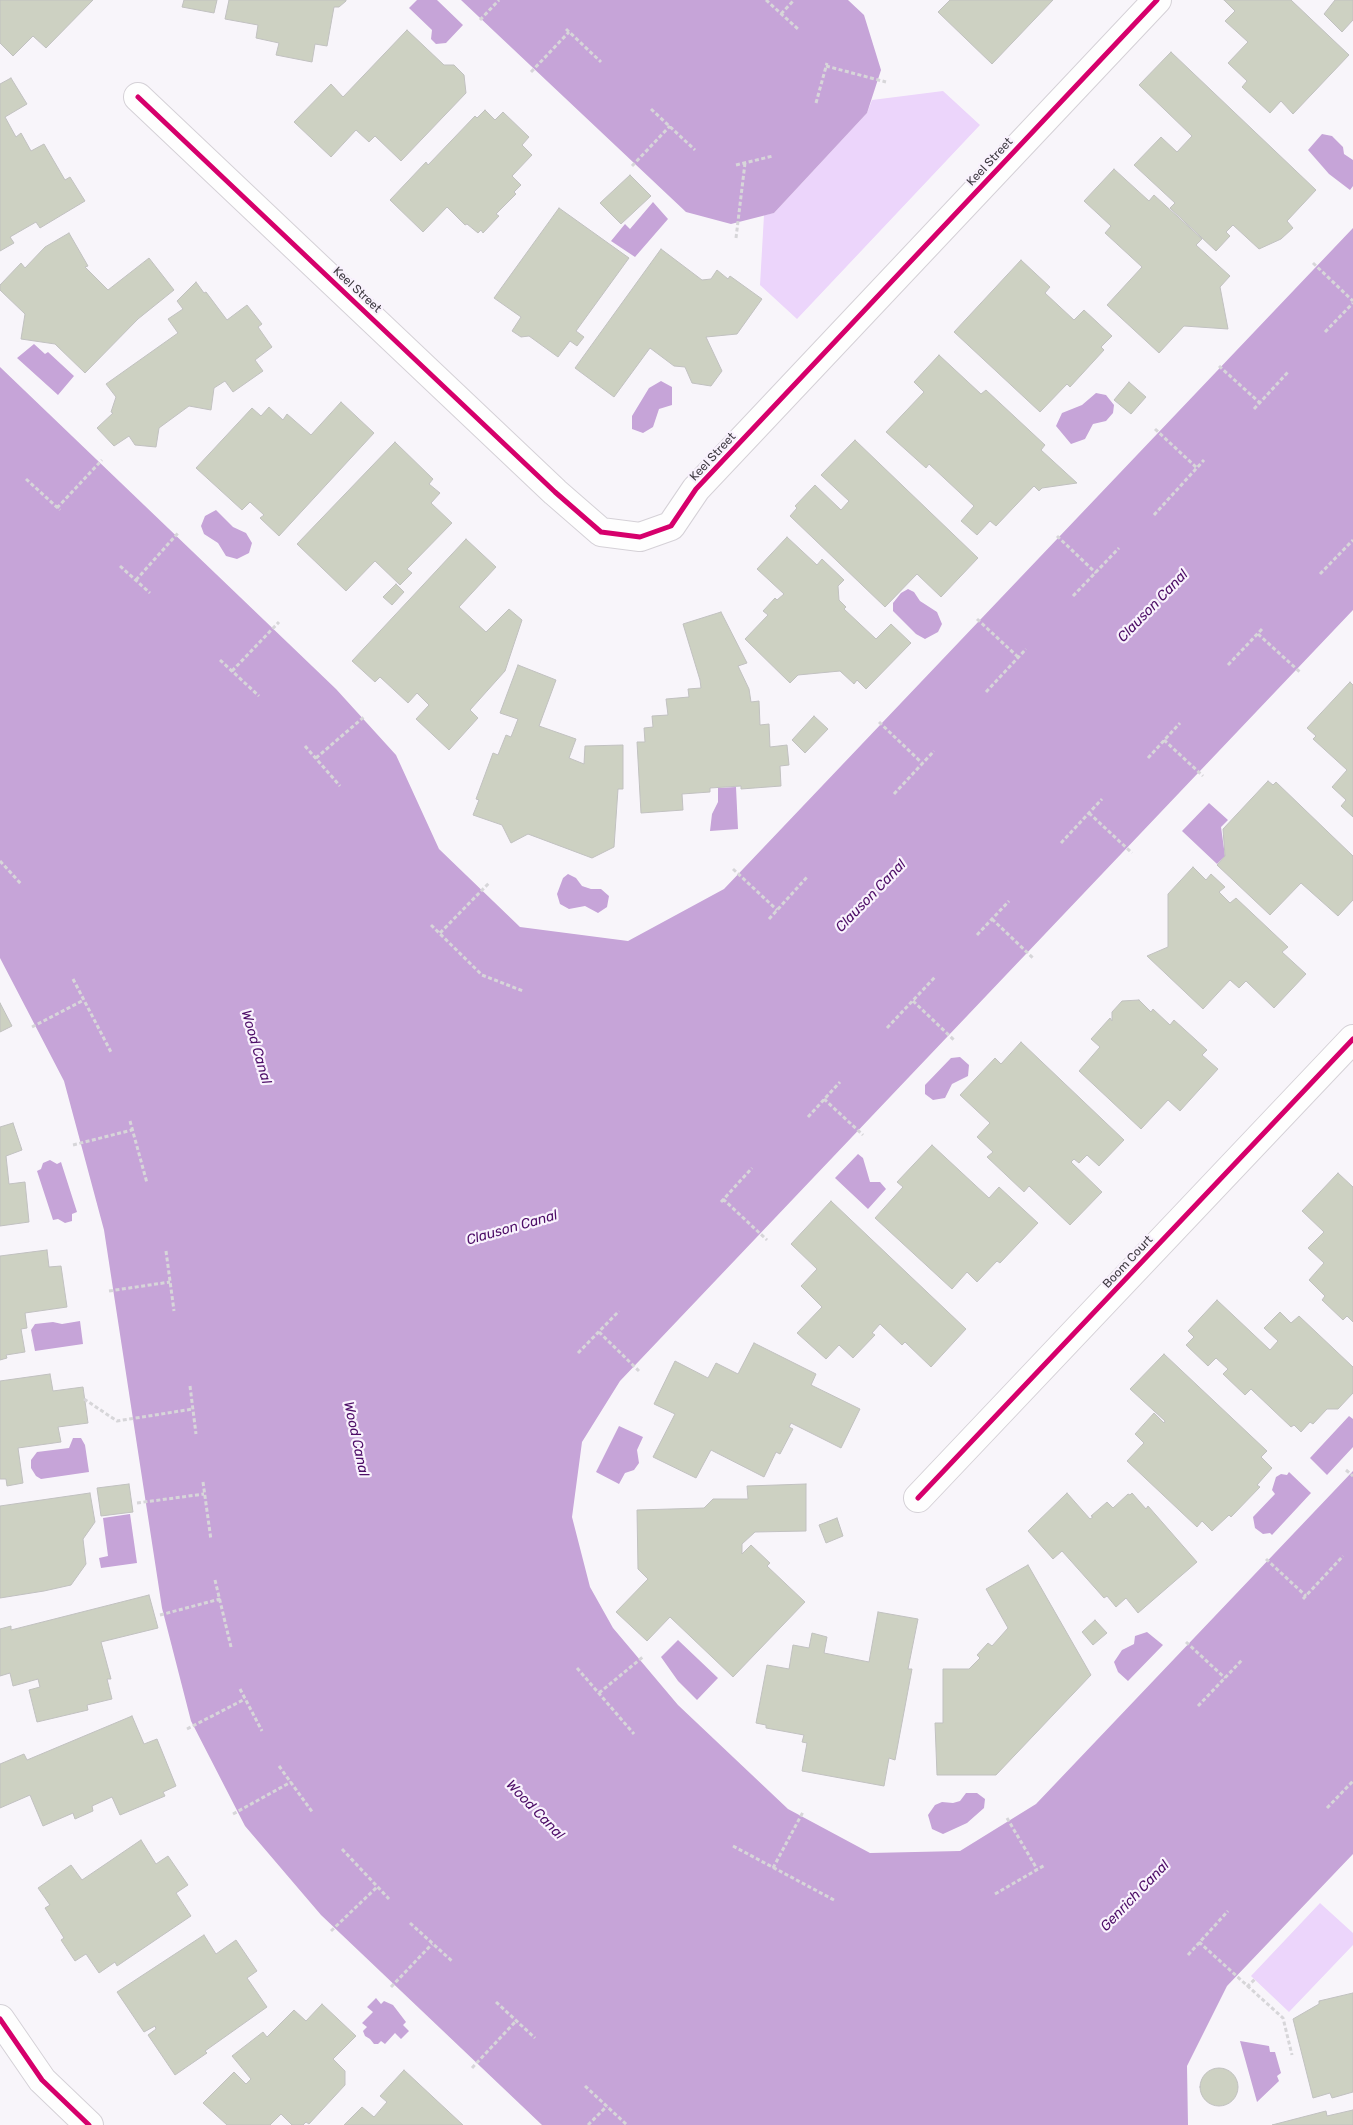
<!DOCTYPE html>
<style>
body{margin:0}
canvas{display:block;background:#f8f5fa}
</style>
<canvas width="1353" height="2125"></canvas>
<script>
const ctx = document.querySelector('canvas').getContext('2d');
ctx.lineJoin = 'round';
function fillPath(path, color) { ctx.fillStyle = color; ctx.fill(path, 'evenodd'); }
const toPath = rows => new Path2D(rows.map(r => 'M' + r).join(''));
function trace(path, color, width, dash) { ctx.strokeStyle = color; ctx.lineWidth = width; ctx.lineCap = dash ? 'butt' : 'round'; ctx.setLineDash(dash || []); ctx.stroke(path); }
function write(font, color, halo, rows, align = 'center') {
  ctx.font = font + ' Rubik,sans-serif'; ctx.lineWidth = 4.5; ctx.setLineDash([]); ctx.textBaseline = 'middle'; ctx.strokeStyle = halo; ctx.fillStyle = color; for (const [text, x, y, turn = 0] of rows) {
    ctx.save(); ctx.translate(x, y); ctx.rotate((+turn || 0) * Math.PI / 180); ctx.textAlign = isNaN(turn) ? turn : align; if (halo) ctx.strokeText(text, 0, 0); ctx.fillText(text, 0, 0); ctx.restore();
  }
}
fillPath(toPath([
 [943,91,980,125,797,319,760,285,764,215,774,213,867,113,872,100],
 [1320,1903,1353,1933,1353,1945,1289,2012,1251,1976]
]), '#ecd5fb');
fillPath(toPath([
 [417,0,437,0,463,25,446,43,436,44,431,39,432,30,409,8],
 [461,0,848,0,864,15,881,70,867,113,774,213,731,224,686,212],
 [1322,134,1332,136,1343,147,1344,154,1353,160,1353,186,1350,190,1329,174,1308,150],
 [653,202,668,219,635,257,611,241,625,224,630,229],
 [1353,228,1353,610,620,1381,582,1442,572,1517,590,1587,613,1628,678,1705,788,1809,870,1853,960,1851,1036,1804,1353,1471,1353,1854,1227,1986,1187,2066,1188,2125,542,2125,321,1915,245,1826,191,1721,162,1608,104,1230,64,1081,0,958,0,367,336,689,396,755,439,849,520,927,628,941,724,889],
 [34,344,45,354,48,352,74,376,58,395,17,358],
 [661,381,672,387,672,405,659,409,653,427,643,433,632,429,632,416,649,388],
 [1096,393,1106,395,1114,405,1113,413,1106,421,1093,424,1085,439,1071,444,1056,426,1062,413,1082,405],
 [216,510,233,527,246,533,252,543,249,553,237,559,226,556,218,543,204,534,201,526,205,516],
 [908,589,914,592,920,601,937,612,942,624,938,632,925,639,916,634,893,611,893,603,901,593],
 [736,787,738,829,710,831,712,814,718,802,718,788],
 [1209,803,1228,820,1221,827,1225,856,1217,864,1182,831],
 [568,874,576,878,582,886,591,889,601,889,609,896,607,907,598,913,585,906,569,909,560,904,557,894,563,878],
 [960,1057,969,1065,968,1076,952,1084,945,1098,933,1100,925,1094,925,1085,951,1058],
 [858,1154,863,1158,870,1182,880,1182,886,1189,868,1209,835,1178],
 [50,1160,57,1164,61,1162,77,1212,72,1214,72,1221,65,1223,58,1219,53,1220,37,1171,41,1169,43,1163],
 [80,1321,83,1344,35,1351,31,1330,35,1324,53,1322,62,1324],
 [1349,1416,1353,1419,1353,1447,1327,1475,1310,1458],
 [619,1426,643,1437,637,1450,639,1463,634,1470,625,1473,619,1484,596,1472],
 [73,1438,81,1438,85,1445,89,1472,41,1479,36,1476,31,1468,31,1460,37,1452,69,1448],
 [1289,1472,1311,1493,1272,1535,1270,1533,1263,1534,1255,1528,1253,1517,1275,1494,1272,1490,1276,1477,1281,1474,1287,1475],
 [130,1514,137,1563,101,1568,99,1558,108,1556,103,1518],
 [1147,1632,1163,1645,1128,1681,1118,1672,1114,1662,1122,1650,1134,1644,1135,1636],
 [678,1640,718,1678,697,1700,678,1681,661,1657],
 [966,1793,977,1793,985,1799,984,1808,967,1823,943,1834,932,1829,928,1815,935,1805,942,1802,953,1803,960,1801],
 [376,1998,381,2004,384,2001,393,2005,406,2022,403,2025,409,2031,401,2039,395,2033,385,2044,381,2041,378,2044,374,2044,370,2039,365,2036,363,2031,367,2027,362,2023,373,2012,367,2007],
 [1240,2041,1269,2046,1270,2052,1275,2052,1281,2073,1277,2076,1279,2081,1257,2102]
]), '#c6a4d8');
const building = toPath([
 [0,0,93,0,46,48,33,36,13,56,0,43,0,0],
 [184,0,217,0,214,13,182,7,184,0],
 [229,0,346,0,346,1,339,7,334,7,327,46,315,44,312,62,276,55,279,43,256,38,258,25,225,19,229,0],
 [950,0,1053,0,992,64,938,12,950,0],
 [1224,0,1291,0,1349,55,1293,114,1281,101,1270,113,1242,87,1247,81,1228,63,1248,42,1225,21,1235,11,1224,0],
 [1353,0,1353,20,1342,32,1324,14,1335,0,1353,0],
 [407,30,444,65,454,65,464,75,466,93,401,161,375,136,369,142,356,130,331,157,294,122,331,84,343,97,407,30],
 [1171,52,1316,190,1287,221,1293,228,1281,239,1259,249,1233,225,1226,232,1230,236,1216,251,1170,208,1175,203,1134,165,1161,137,1177,152,1192,136,1139,85,1171,52],
 [11,78,27,104,5,117,16,137,21,133,31,151,44,144,65,180,70,177,85,201,40,228,36,222,10,237,14,243,0,251,0,84,11,78],
 [485,110,495,120,503,112,529,137,522,145,532,155,512,176,521,185,514,192,516,194,496,214,499,216,483,233,481,230,478,233,467,224,465,225,447,207,423,232,390,200,426,162,428,165,475,116,477,118,485,110],
 [1114,169,1149,201,1154,195,1202,239,1196,245,1230,276,1220,287,1228,329,1184,326,1159,353,1107,305,1142,267,1105,233,1111,226,1084,201,1114,169],
 [630,175,651,196,621,224,600,203,630,175],
 [559,208,629,258,576,331,584,337,577,346,570,341,558,357,529,336,521,337,512,331,521,317,494,298,559,208],
 [69,233,88,266,85,267,108,290,149,258,174,290,138,319,85,373,55,344,21,339,25,314,0,290,0,285,21,263,25,268,45,247,69,233],
 [661,249,702,280,711,279,717,270,728,279,730,276,762,299,737,334,706,337,722,371,711,386,692,383,685,367,674,366,650,348,614,397,575,368,661,249],
 [1021,260,1050,287,1045,293,1074,320,1084,310,1112,336,1101,347,1104,350,1070,387,1067,384,1040,412,954,332,1021,260],
 [196,282,204,293,206,292,227,320,247,305,262,324,258,327,272,347,255,360,263,371,233,392,225,381,214,388,211,410,189,406,159,428,156,447,135,445,129,436,114,446,97,428,113,413,111,412,116,397,106,384,178,333,168,319,183,309,177,301,196,282],
 [939,355,981,394,986,390,1045,445,1041,450,1077,483,1042,488,1039,491,1034,486,996,526,990,521,977,535,961,521,974,506,929,464,926,468,886,432,924,392,914,382,939,355],
 [1129,382,1146,397,1131,414,1114,400,1129,382],
 [341,402,374,433,279,536,260,518,264,515,250,502,242,510,196,468,252,408,261,416,269,407,283,420,287,414,311,435,341,402],
 [855,440,978,558,941,597,917,574,885,607,790,516,797,508,795,506,815,485,841,510,849,501,821,475,855,440],
 [395,442,433,479,429,484,440,493,431,503,452,523,407,569,412,573,400,585,375,561,346,591,297,544,395,442],
 [787,537,817,565,822,559,844,580,838,586,839,600,846,607,844,609,876,639,891,624,911,643,866,689,857,680,854,684,840,671,798,675,790,683,745,639,768,615,763,611,775,598,777,600,784,594,757,569,787,537],
 [466,539,496,567,459,607,486,632,509,609,522,620,505,671,470,710,478,718,449,750,416,719,429,705,417,693,408,703,380,677,375,682,352,661,466,539],
 [396,584,404,592,392,605,383,597,396,584],
 [721,612,747,663,738,666,749,689,751,702,759,701,760,725,769,724,770,747,787,745,789,765,780,766,781,786,741,789,741,786,710,788,710,792,682,794,683,810,641,813,637,742,645,742,644,728,653,727,652,716,668,715,666,699,689,697,688,689,701,688,700,680,683,624,721,612],
 [518,665,556,680,539,726,576,739,569,758,584,764,585,746,623,745,623,789,618,789,614,847,592,858,528,834,511,843,502,825,473,815,479,800,476,799,493,753,498,755,506,735,511,737,518,719,500,713,518,665],
 [1350,682,1353,685,1353,817,1341,806,1346,800,1332,787,1347,770,1313,739,1316,736,1307,728,1350,682],
 [814,716,828,729,805,753,792,740,814,716],
 [1268,781,1273,785,1276,782,1353,856,1353,900,1338,916,1301,883,1270,915,1217,865,1225,856,1223,829,1268,781],
 [1193,867,1206,880,1211,874,1225,887,1219,892,1230,903,1236,898,1288,947,1282,952,1306,974,1274,1008,1246,981,1239,988,1230,980,1203,1009,1147,956,1168,947,1168,894,1193,867],
 [1139,1000,1151,1012,1153,1009,1170,1025,1174,1020,1207,1050,1202,1055,1218,1069,1180,1111,1168,1100,1141,1129,1079,1071,1100,1047,1091,1039,1110,1018,1112,1021,1112,1012,1122,1001,1139,1000],
 [0,1003,12,1026,0,1032,0,1003],
 [1021,1042,1124,1140,1099,1166,1087,1155,1079,1163,1074,1159,1071,1162,1102,1192,1070,1225,1029,1186,1024,1192,987,1157,993,1152,977,1137,990,1123,960,1095,995,1058,1001,1064,1021,1042],
 [13,1123,22,1150,6,1156,9,1184,25,1182,29,1222,0,1226,0,1127,13,1123],
 [932,1145,989,1198,999,1187,1038,1223,1000,1263,997,1261,977,1282,967,1272,952,1289,875,1218,903,1187,897,1182,932,1145],
 [1338,1173,1353,1187,1353,1322,1347,1316,1343,1320,1322,1300,1325,1296,1309,1280,1324,1263,1308,1248,1324,1232,1302,1211,1338,1173],
 [831,1201,966,1329,931,1367,905,1342,902,1345,880,1324,872,1333,875,1335,853,1358,839,1345,826,1359,797,1333,822,1307,801,1286,817,1269,791,1244,831,1201],
 [47,1250,49,1267,61,1266,67,1307,25,1313,27,1328,21,1329,25,1352,6,1355,7,1358,0,1360,0,1256,47,1250],
 [1217,1300,1270,1350,1278,1341,1264,1328,1280,1312,1291,1323,1299,1316,1353,1367,1353,1393,1338,1409,1327,1409,1313,1424,1310,1422,1301,1432,1294,1425,1291,1427,1251,1389,1245,1395,1223,1374,1228,1369,1216,1358,1208,1366,1186,1345,1194,1337,1188,1331,1217,1300],
 [754,1343,816,1374,811,1385,860,1409,841,1448,791,1423,789,1427,793,1429,780,1454,776,1452,764,1477,711,1450,696,1478,653,1457,675,1414,654,1404,675,1361,708,1378,716,1363,738,1374,754,1343],
 [1164,1354,1267,1451,1261,1457,1272,1468,1257,1485,1260,1487,1231,1517,1229,1515,1212,1531,1202,1521,1197,1527,1127,1461,1144,1443,1135,1434,1154,1413,1164,1423,1165,1421,1130,1389,1164,1354],
 [50,1374,53,1391,83,1387,88,1423,58,1427,61,1442,18,1448,23,1483,7,1486,6,1479,0,1479,0,1381,50,1374],
 [129,1484,133,1512,101,1516,97,1488,129,1484],
 [806,1484,806,1531,755,1532,742,1544,742,1554,751,1545,770,1563,767,1566,805,1602,733,1677,670,1617,647,1641,616,1612,648,1579,638,1569,637,1510,704,1508,713,1499,748,1499,747,1486,806,1484],
 [90,1493,95,1522,83,1539,86,1564,71,1585,44,1591,0,1598,0,1506,90,1493],
 [1067,1493,1090,1519,1093,1517,1091,1516,1107,1502,1113,1508,1128,1494,1130,1495,1132,1493,1146,1509,1148,1506,1197,1562,1138,1613,1126,1598,1116,1607,1107,1596,1104,1598,1062,1551,1053,1559,1028,1531,1067,1493],
 [837,1518,843,1536,826,1543,819,1525,837,1518],
 [1028,1565,1091,1675,996,1775,937,1775,935,1723,943,1723,943,1669,969,1669,980,1658,977,1655,988,1643,992,1646,1008,1628,986,1589,1028,1565],
 [149,1595,158,1628,101,1642,111,1679,107,1679,112,1699,87,1705,88,1710,37,1722,29,1690,40,1687,38,1679,13,1686,10,1673,0,1676,0,1629,11,1626,11,1630,149,1595],
 [878,1612,918,1619,908,1669,912,1669,895,1760,889,1758,884,1786,802,1771,807,1743,802,1742,804,1735,766,1728,766,1725,756,1723,767,1665,789,1669,793,1645,809,1648,812,1633,827,1637,824,1653,869,1662,878,1612],
 [1095,1620,1107,1633,1093,1645,1082,1632,1095,1620],
 [132,1716,144,1744,157,1739,176,1786,163,1792,165,1796,120,1815,112,1797,92,1806,93,1811,75,1819,73,1813,43,1826,30,1795,0,1808,0,1764,24,1754,27,1760,132,1716],
 [141,1840,156,1864,168,1856,188,1885,176,1893,191,1916,117,1966,115,1962,99,1973,86,1954,75,1961,61,1940,64,1938,45,1908,50,1905,38,1888,71,1865,82,1880,141,1840],
 [204,1935,216,1954,236,1940,257,1971,247,1978,267,2007,205,2051,207,2053,175,2075,148,2035,156,2029,155,2026,144,2032,117,1992,204,1935],
 [1353,1993,1353,2092,1332,2098,1330,2093,1313,2098,1293,2019,1319,2004,1319,2001,1353,1993],
 [322,2004,356,2036,333,2059,345,2071,345,2085,309,2124,306,2122,303,2125,292,2125,281,2114,270,2125,227,2125,203,2103,234,2072,246,2084,251,2079,232,2056,263,2032,267,2037,294,2010,306,2021,322,2004],
 '1200 2087a19 19 0 1 1 38 0a19 19 0 1 1-38 0Z',
 [404,2070,463,2125,344,2125,362,2107,374,2117,387,2102,380,2096,404,2070],
 [1353,2110,1353,2125,1272,2125,1326,2111,1327,2116,1353,2110]
]);
fillPath(building, '#cdd1c2');
trace(building, '#c1c1c0', 1);
const minor = toPath([
 [138,97,555,492,601,532,640,537,671,526,696,489,1157,0],
 [918,1498,1353,1039],
 [0,2019,42,2080,89,2125]
]);
trace(minor, '#d5d1d7', 30);
trace(toPath([
 [766,0,799,30],
 [781,14,794,0],
 [480,20,499,0],
 [566,29,601,62],
 [826,66,886,82],
 [531,72,569,32],
 [816,103,827,63],
 [651,109,695,150],
 [736,165,773,156],
 [632,166,670,126],
 [736,238,745,163],
 [1313,263,1353,301],
 [1325,332,1353,303],
 [1219,366,1260,403],
 [1254,409,1289,371],
 [1155,429,1197,468],
 [26,479,60,510],
 [57,508,102,460],
 [1154,515,1204,460],
 [1057,536,1096,573],
 [120,566,150,593],
 [1320,574,1353,540],
 [136,580,178,533],
 [1073,596,1119,548],
 [977,619,1018,657],
 [1258,634,1301,673],
 [220,660,259,696],
 [1228,665,1262,629],
 [232,671,279,622],
 [986,692,1026,649],
 [879,722,923,764],
 [1164,740,1203,776],
 [305,746,340,786],
 [316,758,365,716],
 [1148,758,1180,723],
 [894,794,934,751],
 [1089,813,1132,853],
 [1061,843,1102,799],
 [0,861,22,885],
 [733,869,777,910],
 [769,919,808,876],
 [992,919,1033,958],
 [431,925,482,975,523,991],
 [440,933,489,883],
 [977,935,1009,901],
 [73,979,112,1054],
 [913,1001,954,1040],
 [32,1027,84,1000],
 [887,1028,935,977],
 [824,1099,863,1135],
 [808,1117,840,1082],
 [130,1121,147,1183],
 [73,1145,132,1130],
 [723,1199,767,1240],
 [721,1202,752,1168],
 [166,1251,174,1311],
 [109,1291,170,1282],
 [599,1332,639,1371],
 [578,1353,619,1311],
 [190,1386,196,1434],
 [84,1399,117,1421,193,1409],
 [1346,1470,1353,1476],
 [203,1482,211,1540],
 [137,1503,204,1494],
 [1266,1559,1306,1596],
 [215,1580,231,1647],
 [1303,1599,1343,1556],
 [160,1615,220,1599],
 [1186,1642,1225,1678],
 [577,1668,634,1734],
 [240,1689,262,1731],
 [599,1693,644,1656],
 [1198,1706,1242,1660],
 [187,1729,245,1699],
 [279,1766,313,1813],
 [1327,1808,1353,1781],
 [233,1814,291,1782],
 [1007,1818,1037,1869],
 [733,1846,834,1900],
 [342,1849,389,1899],
 [773,1868,803,1812],
 [995,1894,1045,1865],
 [410,1923,453,1962],
 [331,1931,377,1887],
 [1199,1942,1283,2018,1292,2055],
 [1188,1955,1228,1911],
 [391,1987,432,1944],
 [1247,1987,1255,1979],
 [496,2002,535,2038],
 [472,2068,516,2021],
 [585,2086,627,2125],
 [588,2125,607,2106]
]), '#d7d6d9', 3, [4, 2.5]);
trace(minor, '#fefefe', 28);
trace(toPath([
 [138,97,555,492,601,532,640,537,671,526,696,489,1157,0],
 [918,1498,1353,1039],
 [0,2019,42,2080,89,2125]
]), '#d6006c', 5);
write('12px', '#3f3a42', '#f9f2fd', [
 ["Keel Street",990,162,-47],
 ["Keel Street",357,290,43],
 ["Keel Street",713,457,-47],
 ["Boom Court",1128,1262,-47]
]);
write('italic 14px', '#4d0d67', '#f9f2fd', [
 ["Clauson Canal",1153,606,-46],
 ["Clauson Canal",871,896,-46],
 ["Wood Canal",256,1047,74],
 ["Clauson Canal",512,1228,-16],
 ["Wood Canal",356,1439,78],
 ["Wood Canal",535,1810,46],
 ["Genrich Canal",1135,1896,-46]
]);
</script>
